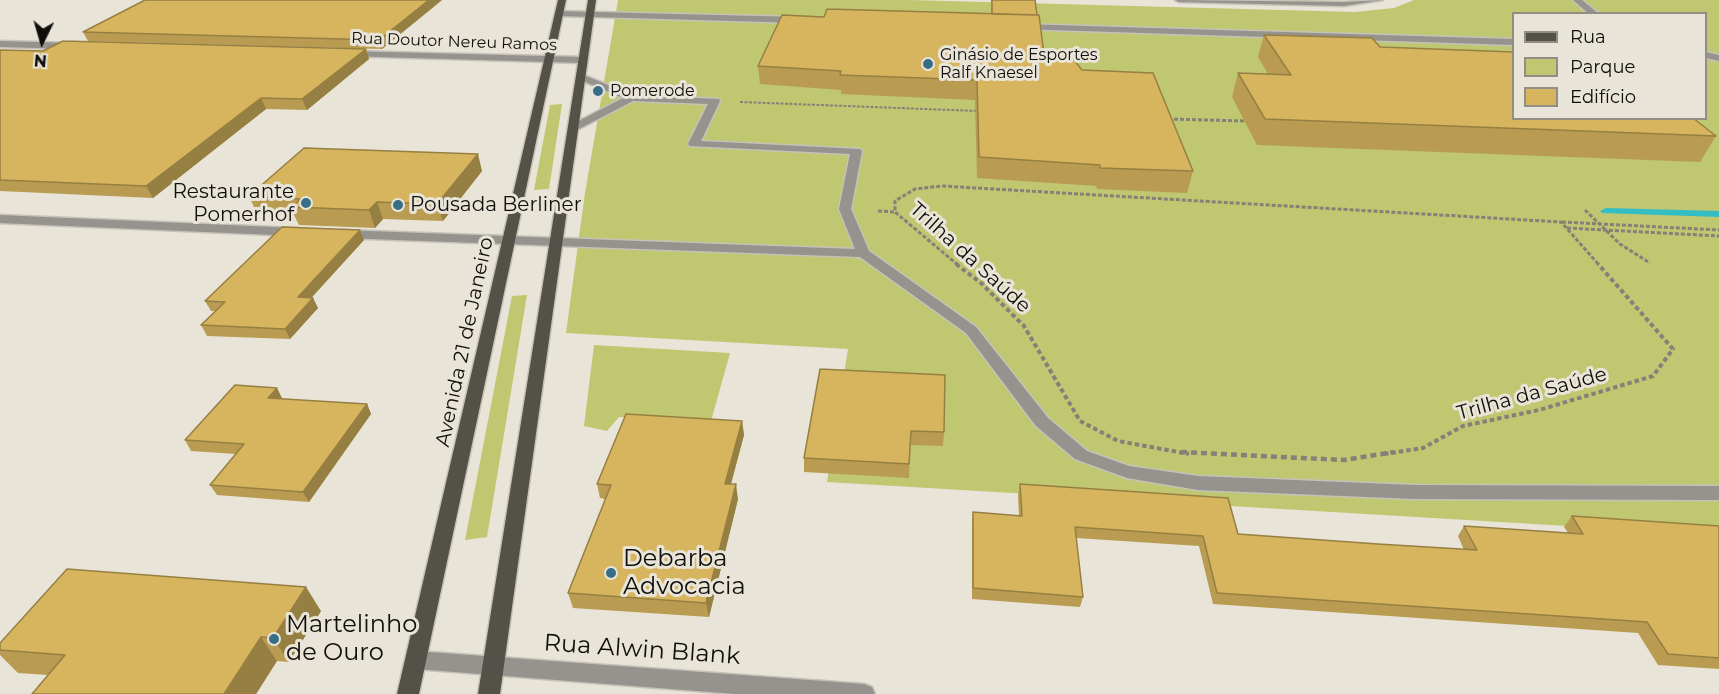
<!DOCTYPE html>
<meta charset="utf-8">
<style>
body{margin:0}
#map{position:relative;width:1719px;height:694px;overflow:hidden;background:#e9e4d8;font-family:Montserrat,sans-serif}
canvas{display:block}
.legend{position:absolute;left:1512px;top:12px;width:195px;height:108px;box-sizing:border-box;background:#e9e4d8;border:2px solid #928e86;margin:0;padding:8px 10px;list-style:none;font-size:18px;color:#100e0a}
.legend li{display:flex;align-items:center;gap:12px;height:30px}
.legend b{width:30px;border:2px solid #928e86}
.north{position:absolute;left:12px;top:12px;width:60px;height:60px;-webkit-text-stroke:4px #e9e4d8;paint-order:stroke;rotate:185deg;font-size:16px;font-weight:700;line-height:24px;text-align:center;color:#100e0a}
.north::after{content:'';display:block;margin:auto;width:21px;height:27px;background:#100e0a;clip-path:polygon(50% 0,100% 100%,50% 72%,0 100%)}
</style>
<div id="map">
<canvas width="1719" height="694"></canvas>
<ul class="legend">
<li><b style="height:8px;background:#545149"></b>Rua</li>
<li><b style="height:16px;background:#bfc771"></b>Parque</li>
<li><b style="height:16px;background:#d7b55e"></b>Edifício</li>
</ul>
<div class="north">N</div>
</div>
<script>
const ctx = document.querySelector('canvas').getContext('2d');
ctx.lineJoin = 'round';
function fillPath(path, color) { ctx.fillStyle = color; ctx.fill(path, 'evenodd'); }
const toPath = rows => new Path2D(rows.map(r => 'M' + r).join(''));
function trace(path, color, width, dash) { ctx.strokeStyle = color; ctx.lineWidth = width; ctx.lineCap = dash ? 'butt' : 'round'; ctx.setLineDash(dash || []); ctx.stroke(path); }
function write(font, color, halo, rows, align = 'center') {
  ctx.font = font + ' Montserrat,sans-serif'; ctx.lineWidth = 6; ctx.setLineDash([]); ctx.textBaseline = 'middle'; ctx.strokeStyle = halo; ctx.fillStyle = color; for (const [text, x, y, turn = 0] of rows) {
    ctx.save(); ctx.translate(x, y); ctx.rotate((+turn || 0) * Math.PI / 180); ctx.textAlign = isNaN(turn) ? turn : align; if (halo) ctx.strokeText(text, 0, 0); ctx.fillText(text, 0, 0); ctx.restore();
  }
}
fillPath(toPath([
 [618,0,910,0,1355,12,1394,8,1414,0,1719,0,1719,535,827,482,848,349,566,333,585,193],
 [1514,14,1706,14,1706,118,1514,118],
 [562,104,549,189,534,190,550,105],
 [527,295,487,537,465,540,512,296],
 [594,345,730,353,711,421,619,417,607,431,584,426]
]), '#bfc771');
fillPath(toPath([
 [1606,208,1719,211,1719,217,1602,213,1600,211,1606,208]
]), '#34bec4');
const minor = toPath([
 [1175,0,1344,2,1383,0,1344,6,1179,2,1175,0],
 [1573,0,1582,0,1599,14,1589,14,1573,0],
 [556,11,800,17,804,20,800,23,559,16,555,13,556,11],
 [1022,24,1514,39,1514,45,1019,29,1019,25,1022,24],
 [0,41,72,43,77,46,72,49,0,47,0,41],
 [348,51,583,57,588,60,583,63,345,56,345,52,348,51],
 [1706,52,1719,55,1719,61,1706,58,1706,52],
 [581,74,633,95,719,99,720,101,701,141,860,149,862,151,851,209,869,251,976,327,1048,418,1087,451,1129,466,1198,476,1415,485,1719,486,1719,500,1415,499,1198,490,1127,478,1075,459,1036,426,966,333,860,257,342,238,336,234,342,230,855,249,839,209,850,154,690,146,688,144,708,104,633,101,577,130,569,130,569,126,623,98,578,79,578,75,581,74],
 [0,215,297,228,303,232,297,236,0,223,0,215],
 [416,651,864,684,872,687,875,694,735,694,416,669,409,667,405,660,409,653,416,651]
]);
const major = toPath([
 [558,0,566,0,419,694,397,694,558,0],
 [588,0,596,0,500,694,478,694,588,0]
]);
trace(minor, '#c6c2b7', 3);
trace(major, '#c6c2b7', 3);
trace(toPath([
 [740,102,978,111]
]), '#858179', 2, [3, 1.5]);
trace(toPath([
 [1168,119,1245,121],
 [1585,210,1620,244,1650,263],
 [878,211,895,212],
 [1562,222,1719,230],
 [1567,228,1719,236],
 [958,265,895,212,895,201,915,189,942,186,1561,222,1599,265]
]), '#858179', 3, [4, 2]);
trace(toPath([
 [956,264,981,283,1024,326,1080,421,1118,441,1189,454],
 [1384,454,1423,448,1463,426,1539,410,1653,376,1673,349,1598,264]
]), '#858179', 4, [4.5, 3]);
trace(toPath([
 [1181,452,1344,460,1394,452]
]), '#858179', 4.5, [6, 4]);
fillPath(minor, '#95938e');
fillPath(major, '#545149');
fillPath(toPath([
 [145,0,442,0,382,49,88,41,83,32],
 [991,0,1035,0,1037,15,1044,54,1082,70,1193,171,1187,193,1097,189,1096,186,977,178,975,100,841,94,841,90,760,84,758,66,824,17,991,14],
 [1264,35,1380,47,1514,118,1716,136,1700,162,1257,145,1232,97,1238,73,1268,74,1258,57],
 [366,49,369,59,307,110,266,109,153,198,0,191,0,50,43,51],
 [482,171,443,221,383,219,375,228,299,225,294,215,257,214,249,196],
 [364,240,311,298,313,298,318,308,290,339,207,336,201,325,216,311,211,311,205,301],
 [820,369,944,432,943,446,910,445,909,478,804,472,804,458],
 [277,388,282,399,367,404,371,414,309,502,217,495,210,485,236,454,191,451,185,440],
 [742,421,744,435,731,484,738,499,709,617,573,608,568,593,605,499,600,498,597,484],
 [1020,484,1238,534,1378,544,1464,550,1458,536,1464,526,1568,533,1564,527,1572,516,1719,526,1719,669,1658,665,1638,633,1213,604,1199,546,1076,538,1083,597,1080,607,972,599,972,522,973,512,1019,516,1018,495],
 [321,611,289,662,277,661,256,694,32,694,48,675,18,673,0,655,0,643]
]), '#b99c51');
fillPath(toPath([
 [429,0,442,0,382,49,379,40],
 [366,49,369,59,307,110,302,99],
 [261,98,266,109,153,198,146,186],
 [478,154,482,171,443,221,437,204],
 [377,202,383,219,375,228,369,210],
 [360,230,364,240,303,307,298,297],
 [313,298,318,308,290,339,285,329],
 [277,388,282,398,274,408,268,398],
 [367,404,371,414,309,502,303,492],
 [742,421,744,435,727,498,725,484],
 [736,484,738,499,709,617,706,603],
 [306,587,321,611,289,662,273,638],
 [261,637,277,661,256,694,224,694]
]), '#967f42');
const building = toPath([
 [145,0,429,0,379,40,83,32,145,0],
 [992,0,1035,0,1037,15,992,14,992,0],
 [827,9,1039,15,1044,54,1070,55,1082,70,1153,73,1193,171,1100,168,1100,165,979,157,977,80,840,75,841,71,758,66,782,15,824,17,827,9],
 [1264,35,1372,38,1380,47,1514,52,1514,118,1693,118,1716,136,1265,119,1238,73,1291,75,1264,35],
 [63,41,366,49,302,99,261,98,146,186,0,180,0,50,43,51,63,41],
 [304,148,478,154,437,204,377,202,369,210,291,207,301,199,249,196,304,148],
 [282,227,360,230,298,297,313,298,285,329,201,325,225,302,205,301,282,227],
 [820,369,945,375,944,432,911,431,909,464,804,458,820,369],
 [235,385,277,388,268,398,367,404,303,492,210,485,244,444,185,440,235,385],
 [626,414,742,421,725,484,736,484,706,603,568,593,611,485,597,484,626,414],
 [1020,484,1228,498,1238,534,1378,544,1477,550,1464,526,1583,534,1572,516,1719,526,1719,658,1668,654,1647,622,1217,593,1203,536,1075,527,1083,597,973,588,973,512,1022,516,1020,484],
 [67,569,306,587,273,638,261,637,224,694,32,694,65,655,0,650,0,643,67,569]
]);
fillPath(building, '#d7b55e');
trace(building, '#967f42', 1.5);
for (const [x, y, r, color] of [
 [928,64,6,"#366e88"],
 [598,91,6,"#366e88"],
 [306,203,6,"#366e88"],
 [398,205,6,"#366e88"],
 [611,573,6,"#366e88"],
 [274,639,6,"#366e88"]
]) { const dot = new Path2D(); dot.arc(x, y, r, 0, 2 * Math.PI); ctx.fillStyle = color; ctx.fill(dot); trace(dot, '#e9e4d8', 2); }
write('16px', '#100e0a', '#e9e4d8', [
 ["Rua Doutor Nereu Ramos",454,42,2]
]);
write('16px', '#100e0a', '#e9e4d8', [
 ["Ginásio de Esportes",940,55],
 ["Ralf Knaesel",940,73],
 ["Pomerode",610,91]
], 'left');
write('20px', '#100e0a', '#e9e4d8', [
 ["Restaurante",294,192],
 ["Pomerhof",294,215],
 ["Pousada Berliner",410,205,"left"]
], 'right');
write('20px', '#100e0a', '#e9e4d8', [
 ["Trilha da Saúde",970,258,42],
 ["Avenida 21 de Janeiro",465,342,-78],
 ["Trilha da Saúde",1532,394,-15]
]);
write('24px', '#100e0a', '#e9e4d8', [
 ["Debarba",623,559],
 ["Advocacia",623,587],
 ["Martelinho",286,625],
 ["de Ouro",286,653]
], 'left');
write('24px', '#100e0a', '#e9e4d8', [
 ["Rua Alwin Blank",642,650,4]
]);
</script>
